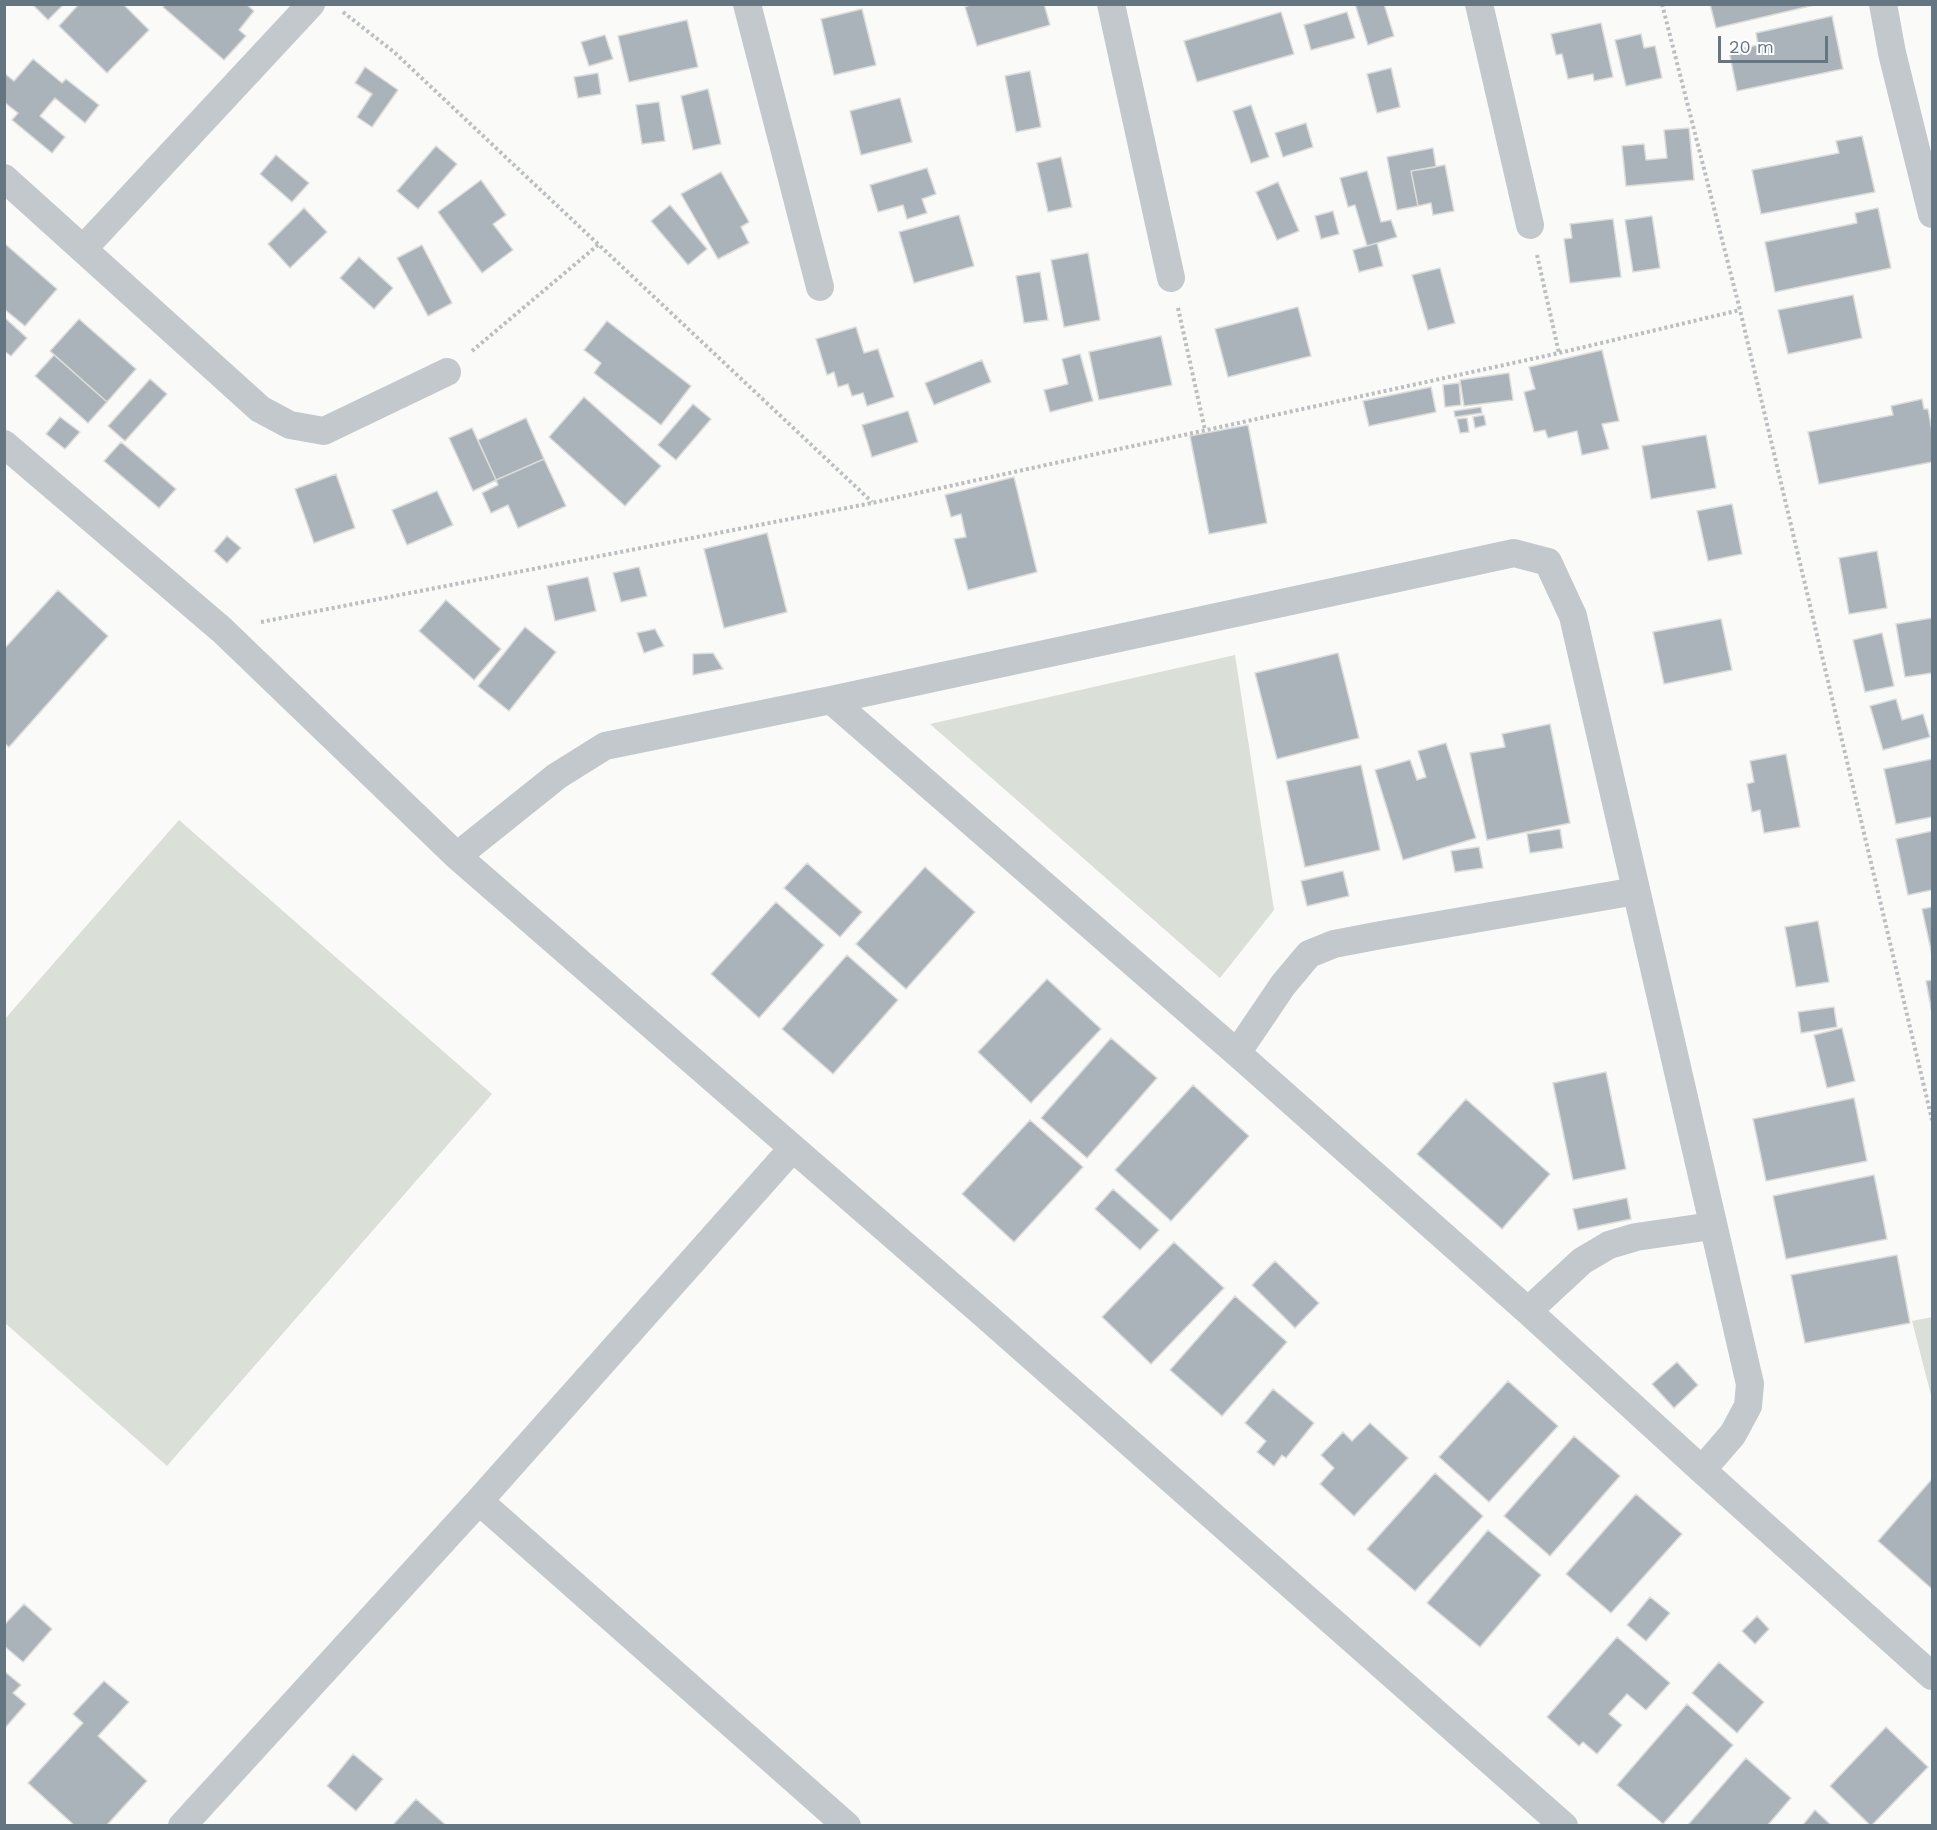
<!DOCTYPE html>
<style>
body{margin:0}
#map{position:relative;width:1937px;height:1830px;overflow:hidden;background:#fafaf8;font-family:"Work Sans",sans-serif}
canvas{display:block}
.frame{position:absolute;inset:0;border:6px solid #657683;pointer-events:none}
.scale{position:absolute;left:1718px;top:36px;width:110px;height:27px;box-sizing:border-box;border:3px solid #657683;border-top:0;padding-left:8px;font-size:18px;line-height:21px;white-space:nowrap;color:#657683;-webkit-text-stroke:4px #fff;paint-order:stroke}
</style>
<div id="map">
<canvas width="1937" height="1830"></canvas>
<div class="frame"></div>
<div class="scale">20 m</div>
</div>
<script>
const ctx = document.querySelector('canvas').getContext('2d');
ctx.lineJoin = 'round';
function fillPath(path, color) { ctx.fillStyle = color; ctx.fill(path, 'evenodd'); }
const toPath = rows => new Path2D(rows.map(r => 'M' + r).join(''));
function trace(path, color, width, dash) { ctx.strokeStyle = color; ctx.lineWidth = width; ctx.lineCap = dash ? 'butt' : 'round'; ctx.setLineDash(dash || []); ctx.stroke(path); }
fillPath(toPath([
 [1235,655,1274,910,1220,978,930,724],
 [179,820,492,1094,167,1466,5,1323,4,1020],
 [1932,1317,1932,1399,1912,1321]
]), '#dadfd7');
const building = toPath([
 [32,4,64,4,48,20,32,4],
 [79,4,123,4,149,30,107,73,59,26,79,4],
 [165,4,246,4,254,11,239,30,246,36,224,60,163,7,165,4],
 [972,4,1044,4,1050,25,977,46,965,7,972,4],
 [1355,4,1384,4,1394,36,1368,45,1355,4],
 [1710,4,1819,4,1716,28,1710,4],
 [862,9,876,65,834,75,821,19,862,9],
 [1281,12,1294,54,1197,82,1184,41,1281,12],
 [1347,12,1355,38,1311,50,1304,25,1347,12],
 [1832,16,1843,69,1737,91,1729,51,1758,45,1756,33,1832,16],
 [687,20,698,67,629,82,618,36,687,20],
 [1601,23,1613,77,1594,81,1593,74,1568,79,1562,54,1556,55,1551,34,1601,23],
 [1641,34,1644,48,1655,46,1662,78,1626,86,1615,40,1641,34],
 [605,35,613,59,589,66,581,42,605,35],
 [33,59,62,83,66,79,99,105,85,123,55,98,40,116,65,137,52,153,12,120,18,113,4,102,4,73,14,81,33,59],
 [365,67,398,90,372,127,357,117,372,94,355,83,365,67],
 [1391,68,1400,107,1377,113,1367,74,1391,68],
 [1030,71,1041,127,1016,132,1005,76,1030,71],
 [598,73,601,94,578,98,574,77,598,73],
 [708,89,721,144,693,150,681,96,708,89],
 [900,98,912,142,861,155,850,111,900,98],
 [659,102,665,141,642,144,636,105,659,102],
 [1251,105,1269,157,1251,163,1233,111,1251,105],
 [1306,123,1313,147,1283,157,1275,133,1306,123],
 [1689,128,1694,180,1626,186,1622,146,1644,144,1646,160,1667,158,1664,130,1689,128],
 [1862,136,1875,192,1761,214,1752,170,1839,153,1836,141,1862,136],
 [436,146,457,164,418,209,397,191,436,146],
 [1433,148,1436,167,1411,171,1418,206,1397,210,1387,157,1433,148],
 [276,155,309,183,292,202,260,174,276,155],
 [1061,157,1072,207,1048,212,1037,163,1061,157],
 [1445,165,1454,211,1433,215,1431,203,1418,206,1411,171,1445,165],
 [927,168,936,194,922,199,927,213,907,219,903,205,878,212,870,185,927,168],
 [1367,171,1381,222,1391,220,1397,237,1367,246,1355,205,1348,207,1340,178,1367,171],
 [721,172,749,222,741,227,749,243,718,259,681,194,721,172],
 [481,180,506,215,493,224,513,250,482,273,438,212,481,180],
 [1278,182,1299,231,1277,240,1256,192,1278,182],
 [670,205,707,249,688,265,651,221,670,205],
 [304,208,327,232,290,268,268,244,304,208],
 [1878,208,1891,268,1775,292,1765,242,1857,223,1855,213,1878,208],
 [1333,211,1339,234,1321,239,1315,216,1333,211],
 [959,215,974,266,914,283,899,232,959,215],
 [1652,216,1660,268,1633,272,1625,220,1652,216],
 [1613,219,1621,277,1570,283,1564,239,1572,238,1570,224,1613,219],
 [4,243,57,289,25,326,4,309,4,243],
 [1377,243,1383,266,1359,272,1353,250,1377,243],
 [422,245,452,303,428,316,397,258,422,245],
 [1088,253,1100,320,1064,327,1051,260,1088,253],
 [359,257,393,288,374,309,340,278,359,257],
 [1440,268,1455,323,1428,330,1412,275,1440,268],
 [1040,272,1048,320,1024,323,1016,276,1040,272],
 [1853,295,1862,338,1788,354,1778,310,1853,295],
 [1298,307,1311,356,1228,377,1215,329,1298,307],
 [4,317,27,338,11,356,4,351,4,317],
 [79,319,136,369,107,402,50,351,79,319],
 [607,321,691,386,661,425,594,373,601,363,584,350,607,321],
 [856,327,864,353,878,349,894,397,867,406,863,393,852,396,848,384,838,387,834,372,827,375,816,339,856,327],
 [1161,336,1172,385,1099,400,1089,352,1161,336],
 [1602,350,1619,421,1602,424,1609,449,1582,455,1577,431,1548,438,1545,430,1534,432,1524,392,1535,389,1529,367,1602,350],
 [1080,354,1093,401,1050,412,1044,390,1068,384,1062,359,1080,354],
 [54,355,107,402,88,423,35,376,54,355],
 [982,360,991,382,934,405,925,383,982,360],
 [1509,373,1513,400,1464,406,1460,380,1509,373],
 [150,379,167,394,125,441,108,426,150,379],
 [1459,383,1461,405,1445,407,1443,385,1459,383],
 [1431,387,1436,412,1369,426,1363,401,1431,387],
 [584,397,661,466,625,506,549,437,584,397],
 [1922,399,1924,409,1928,409,1932,431,1932,462,1819,484,1808,432,1893,415,1891,406,1922,399],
 [693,404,711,419,676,460,658,445,693,404],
 [1481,407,1482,413,1455,417,1454,411,1481,407],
 [908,411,918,442,872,457,862,425,908,411],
 [1484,415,1486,425,1475,428,1473,417,1484,415],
 [60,417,80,432,65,449,46,434,60,417],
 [526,418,544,459,496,480,478,440,526,418],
 [1467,418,1469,432,1460,433,1457,419,1467,418],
 [1248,425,1267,523,1209,534,1190,436,1248,425],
 [472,428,496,480,473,491,449,438,472,428],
 [1706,435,1716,488,1651,499,1642,446,1706,435],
 [121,442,176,489,159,508,104,461,121,442],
 [544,459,566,506,518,528,508,505,491,513,482,493,498,485,496,480,544,459],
 [336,474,355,528,314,543,295,489,336,474],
 [1014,477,1037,572,968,590,954,539,966,537,961,514,951,517,945,495,1014,477],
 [437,491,453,525,407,545,392,510,437,491],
 [1732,504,1742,554,1708,561,1697,511,1732,504],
 [767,533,787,612,724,628,704,549,767,533],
 [227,536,241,548,227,563,214,551,227,536],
 [1877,551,1887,608,1849,614,1839,558,1877,551],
 [639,567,647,596,621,602,613,573,639,567],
 [588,577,596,611,555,621,547,586,588,577],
 [58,590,108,636,9,747,4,743,4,649,58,590],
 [446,600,501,649,474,680,419,631,446,600],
 [1932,618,1932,673,1905,677,1896,624,1932,618],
 [1721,619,1732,670,1664,684,1653,632,1721,619],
 [525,627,556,652,509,711,478,686,525,627],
 [655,629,664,646,644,653,637,633,655,629],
 [1882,633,1894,686,1865,692,1853,640,1882,633],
 [713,653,723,669,693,675,693,654,713,653],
 [1338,653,1359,738,1277,759,1255,673,1338,653],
 [1896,699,1902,720,1923,714,1930,737,1883,750,1870,706,1896,699],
 [1550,724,1570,823,1487,840,1470,753,1505,747,1502,734,1550,724],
 [1446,743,1476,838,1403,860,1375,770,1410,760,1417,780,1426,777,1418,751,1446,743],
 [1786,754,1800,827,1764,833,1760,810,1752,812,1747,784,1754,782,1750,761,1786,754],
 [1932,759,1932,817,1896,824,1884,769,1932,759],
 [1361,765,1380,850,1305,867,1286,781,1361,765],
 [1560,829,1563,848,1530,853,1527,834,1560,829],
 [1932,831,1932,890,1908,895,1896,839,1932,831],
 [1479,847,1483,868,1455,872,1451,851,1479,847],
 [807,863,862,912,840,937,784,888,807,863],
 [925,867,975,912,906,989,856,944,925,867],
 [1343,871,1349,896,1307,906,1301,881,1343,871],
 [776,902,824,945,759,1018,711,974,776,902],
 [1932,907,1932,955,1922,909,1932,907],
 [1818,921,1829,982,1796,987,1785,927,1818,921],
 [847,955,898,1000,833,1074,782,1029,847,955],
 [1047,979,1101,1029,1031,1103,978,1052,1047,979],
 [1932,980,1932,1013,1926,981,1932,980],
 [1834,1007,1837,1027,1801,1033,1798,1012,1834,1007],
 [1842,1028,1855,1081,1827,1088,1814,1035,1842,1028],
 [1111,1038,1157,1078,1087,1158,1041,1118,1111,1038],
 [1606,1072,1626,1169,1573,1180,1553,1083,1606,1072],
 [1193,1085,1249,1136,1171,1221,1115,1170,1193,1085],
 [1854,1098,1867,1161,1766,1181,1753,1119,1854,1098],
 [1466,1099,1550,1174,1502,1229,1417,1154,1466,1099],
 [1030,1120,1083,1167,1014,1242,962,1194,1030,1120],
 [1874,1175,1887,1239,1786,1259,1773,1196,1874,1175],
 [1113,1189,1159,1230,1140,1250,1095,1209,1113,1189],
 [1627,1198,1631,1219,1578,1230,1573,1209,1627,1198],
 [1174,1242,1224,1288,1151,1364,1102,1317,1174,1242],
 [1897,1255,1910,1323,1805,1343,1791,1275,1897,1255],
 [1275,1261,1319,1303,1295,1328,1252,1285,1275,1261],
 [1235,1296,1287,1342,1222,1416,1170,1370,1235,1296],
 [1677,1362,1698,1385,1674,1408,1652,1384,1677,1362],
 [1508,1381,1558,1426,1489,1502,1439,1457,1508,1381],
 [1273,1389,1314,1423,1286,1458,1282,1455,1274,1466,1257,1452,1266,1441,1245,1423,1273,1389],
 [1370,1423,1408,1458,1354,1516,1320,1484,1334,1468,1321,1455,1343,1432,1352,1441,1370,1423],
 [1574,1436,1620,1476,1550,1556,1504,1516,1574,1436],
 [1435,1473,1483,1516,1415,1591,1367,1549,1435,1473],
 [1932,1479,1932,1589,1878,1541,1932,1479],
 [1636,1494,1682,1534,1611,1613,1566,1574,1636,1494],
 [1488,1530,1541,1575,1480,1647,1427,1603,1488,1530],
 [1650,1597,1670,1613,1646,1641,1627,1625,1650,1597],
 [24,1604,52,1629,23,1662,4,1646,4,1625,24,1604],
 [1757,1616,1769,1629,1755,1644,1742,1631,1757,1616],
 [1617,1637,1670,1683,1646,1710,1627,1694,1609,1714,1622,1725,1597,1754,1583,1742,1579,1746,1547,1717,1617,1637],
 [1719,1662,1764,1702,1737,1733,1692,1693,1719,1662],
 [4,1671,21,1685,13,1693,26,1704,5,1728,4,1671],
 [104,1681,129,1702,98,1736,147,1781,106,1826,75,1826,28,1783,83,1723,73,1714,104,1681],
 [1687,1704,1733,1745,1663,1824,1617,1785,1687,1704],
 [1886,1727,1928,1767,1871,1826,1830,1786,1886,1727],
 [353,1754,383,1779,356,1811,327,1786,353,1754],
 [1746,1758,1791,1798,1767,1826,1687,1826,1746,1758],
 [416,1799,447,1826,392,1826,416,1799],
 [1815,1810,1832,1826,1802,1826,1815,1810]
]);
fillPath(building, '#aab3b9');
trace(building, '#dcdcda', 1.5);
trace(toPath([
 [1662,4,1740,310,1932,1120],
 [343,12,394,52,872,502],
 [1537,255,1559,353],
 [1178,308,1205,430],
 [472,351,598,245],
 [261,622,872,503,1559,353,1740,310]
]), '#bbbfc2', 4, [3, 3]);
trace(toPath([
 [747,4,820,287],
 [1111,4,1171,278],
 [1479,4,1530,225],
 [1883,4,1892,53,1932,214],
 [4,178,260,409,290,425,324,431,447,372],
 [83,249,311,4],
 [4,444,222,630,457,856,986,1316,1564,1826],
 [831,700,1237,1053,1528,1311,1702,1470,1932,1676],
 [457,856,557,776,605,746,831,700,1514,553,1548,562,1573,616,1750,1384,1748,1406,1733,1434,1702,1470],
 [1237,1053,1283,985,1309,954,1334,944,1381,935,1636,891],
 [1528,1311,1582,1261,1609,1245,1636,1237,1712,1226],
 [479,1501,847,1826],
 [182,1826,479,1501,792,1149]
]), '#c3c8cc', 28);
</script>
